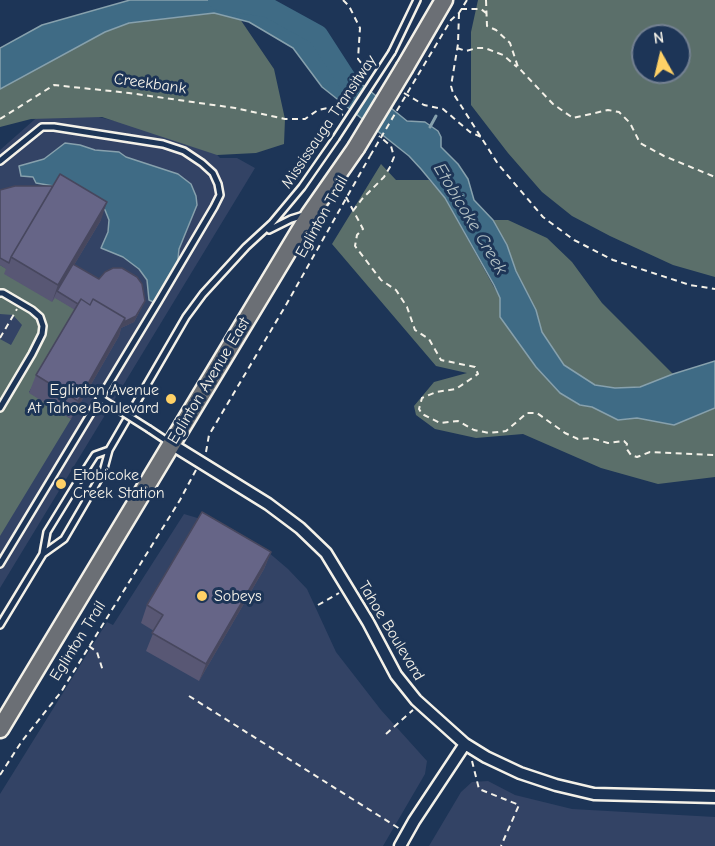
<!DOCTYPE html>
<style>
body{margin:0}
#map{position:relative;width:715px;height:846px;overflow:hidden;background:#1d3557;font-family:"Comic Neue",sans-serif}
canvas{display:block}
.north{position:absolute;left:631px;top:24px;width:60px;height:60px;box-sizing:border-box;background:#1d3557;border:2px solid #738091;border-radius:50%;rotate:352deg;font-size:16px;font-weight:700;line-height:24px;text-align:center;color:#f4f1e8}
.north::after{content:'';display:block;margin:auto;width:21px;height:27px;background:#ffd166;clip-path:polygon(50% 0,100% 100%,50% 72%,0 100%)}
</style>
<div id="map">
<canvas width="715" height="846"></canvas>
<div class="north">N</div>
</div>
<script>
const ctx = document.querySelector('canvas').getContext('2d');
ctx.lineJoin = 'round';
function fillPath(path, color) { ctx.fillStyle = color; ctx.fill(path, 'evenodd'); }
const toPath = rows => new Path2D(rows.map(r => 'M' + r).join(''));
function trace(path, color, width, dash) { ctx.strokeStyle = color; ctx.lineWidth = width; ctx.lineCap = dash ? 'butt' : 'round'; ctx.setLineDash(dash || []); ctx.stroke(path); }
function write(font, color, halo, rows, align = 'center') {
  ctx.font = font + ' "Comic Neue",sans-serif'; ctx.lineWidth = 6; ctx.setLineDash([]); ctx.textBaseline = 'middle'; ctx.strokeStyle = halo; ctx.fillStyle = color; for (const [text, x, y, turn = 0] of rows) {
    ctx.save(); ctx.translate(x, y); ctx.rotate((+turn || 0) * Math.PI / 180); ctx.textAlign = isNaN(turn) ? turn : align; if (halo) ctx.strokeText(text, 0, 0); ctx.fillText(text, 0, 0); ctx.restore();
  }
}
fillPath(toPath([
 [51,105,207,144,220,158,237,158,255,168,0,588,0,150],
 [184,514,231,528,261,546,288,569,307,589,336,652,381,710,427,761,425,774,383,846,0,846,0,794,107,622,113,625],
 [488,781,515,795,572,809,715,817,715,846,429,846,461,792,472,782]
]), '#334365');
fillPath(toPath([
 [478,0,715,0,715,277,673,265,610,236,572,216,542,192,508,153,471,105,471,32],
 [643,36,679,36,679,72,643,72],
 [214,13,240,19,274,69,285,119,284,144,256,153,217,155,102,117,31,119,0,127,0,89,105,32,129,23],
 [381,164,396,180,429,180,445,198,500,298,500,317,536,367,560,393,579,405,592,407,618,420,637,418,674,425,715,408,715,477,658,484,601,468,523,434,476,438,435,429,416,415,414,406,434,382,467,373,436,366,332,244],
 [493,220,508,220,547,238,572,262,602,303,673,374,640,387,615,388,595,385,564,365,542,332,536,310,516,271,507,245],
 [0,265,78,311,29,392,71,419,0,536,0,339,11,345,22,325,13,315,0,314]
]), '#5b6f6a');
const water = toPath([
 [130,0,254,0,267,5,313,39,338,65,407,121,425,122,438,131,441,137,441,147,458,164,468,179,474,200,493,220,507,245,516,271,536,310,542,332,564,365,595,385,615,388,640,387,673,374,715,361,715,408,674,425,637,418,618,420,592,407,580,405,560,393,536,367,500,317,500,298,494,285,445,198,421,169,409,156,322,87,293,48,249,22,214,13,129,23,105,32,0,89,0,48,42,25,130,0],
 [65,143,80,145,95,150,119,152,126,157,178,174,191,184,196,196,197,205,179,249,178,259,182,265,160,305,149,300,147,280,139,269,123,257,101,248,108,232,109,220,105,210,93,198,65,188,36,183,33,177,21,176,19,166,44,159,65,143]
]);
fillPath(water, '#3f6b85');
trace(water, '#87a1ad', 1.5);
trace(toPath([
 [430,127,436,116]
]), '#87a1ad', 3);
trace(toPath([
 [218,0,267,7,318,35,349,83]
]), '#3f6b85', 20);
const lane = toPath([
 [392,52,417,0],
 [0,161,42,127,54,127,163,144,184,151,202,163,213,173,218,184,220,195,214,207,158,302,0,564],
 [269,230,291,219,304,215],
 [0,293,3,293,32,310,40,317,43,326,42,334,32,354,0,408],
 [149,429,170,443],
 [43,554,64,539,103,472,109,450,186,317,203,294,246,247,272,223,302,187,336,138],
 [0,625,43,554,47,532,77,483,95,455,109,450]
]);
const street = toPath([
 [171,444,268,504,300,528,326,553,368,622,396,675,416,700,465,744,486,757,520,773,556,785,594,794,715,797],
 [400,846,414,821,465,744]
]);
const primary = toPath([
 [405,67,444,0],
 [0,729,310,214,356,148]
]);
trace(lane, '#f4f1e8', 10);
trace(street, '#f4f1e8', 15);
trace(primary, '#f4f1e8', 21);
trace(toPath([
 [343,0,349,6,360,28,358,59,366,69,371,73],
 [486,0,487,26,496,30,510,43,518,67,553,104,573,118,608,110,619,112,630,123,640,143,664,156,715,177],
 [461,9,481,9,486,13],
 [459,13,458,44,451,86,453,93,498,164,543,217,574,240,613,260,690,285,715,289],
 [457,48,466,51,477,48,485,48,503,55,517,67],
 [418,75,451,20,459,13,467,0],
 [404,93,424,105,443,109,470,132,481,137],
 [0,119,54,85,129,93,235,108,285,119,305,119,318,110,328,108,343,115],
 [346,197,363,229,357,235,355,246,381,280,396,290,407,307,415,330,429,339,441,360,475,367,478,374,456,389,436,392,422,398,419,409,422,414,440,423,458,421,474,430,489,433,506,431,527,413,537,413,565,433,578,439,591,438,608,443,624,441,627,444,626,448,631,455,637,457,650,452,715,455],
 [353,211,362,199,384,177,390,167,394,157,391,146,379,136],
 [0,338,17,309],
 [206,452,209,435,286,305,370,156],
 [318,605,339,593],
 [89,646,97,652,103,671],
 [189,696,400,829],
 [386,734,413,710],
 [472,761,479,789,519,805,501,846],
 [0,775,22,741,61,692,180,500,196,470]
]), '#f4f1e8', 2, [6, 4.5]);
trace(lane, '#1d3557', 5);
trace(street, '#1d3557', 10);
trace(primary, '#6b6f75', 16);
const laneBridge = toPath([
 [336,138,392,52],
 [100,398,149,429]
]);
const primaryBridge = toPath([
 [356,148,405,67]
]);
trace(laneBridge, '#f4f1e8', 10, []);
trace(primaryBridge, '#f4f1e8', 21, []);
trace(toPath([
 [370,156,418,75]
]), '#f4f1e8', 2, [6, 4.5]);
trace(laneBridge, '#1d3557', 5);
trace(primaryBridge, '#6b6f75', 16);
fillPath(toPath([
 [0,190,101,220,74,265,142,307,134,322,121,328,119,336,71,419,29,393,36,375,75,310,55,298,52,302,4,274,6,269,0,265],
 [271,552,264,569,199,681,146,651,154,631,141,623,147,605]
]), '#585774');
fillPath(toPath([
 [107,202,101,220,58,292,57,291,52,302,58,285],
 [145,301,134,322,121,328,119,336,71,419,78,401,121,323],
 [271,552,264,569,199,681,206,664]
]), '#47475e');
const building = toPath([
 [60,174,107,202,58,285,11,257,60,174],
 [15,186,53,186,11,257,9,263,0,258,0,190,15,186],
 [73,264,99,279,105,272,113,268,122,268,137,277,142,284,145,301,136,316,124,322,125,318,93,299,90,305,81,299,78,304,57,291,73,264],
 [81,299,90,305,93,299,125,318,78,401,36,375,81,299],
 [202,512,271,552,206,664,152,633,163,615,147,605,202,512]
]);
fillPath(building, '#666587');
trace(building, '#47475e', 1.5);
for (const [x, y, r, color] of [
 [171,399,6,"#ffd166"],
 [61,484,6,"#ffd166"],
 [202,596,6,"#ffd166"]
]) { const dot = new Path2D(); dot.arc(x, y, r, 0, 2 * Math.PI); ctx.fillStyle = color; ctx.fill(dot); trace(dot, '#1d3557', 2); }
write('16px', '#f4f1e8', '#1d3557', [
 ["Creekbank",150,84,8],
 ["Mississauga Transitway",329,122,-56],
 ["Eglinton Trail",322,217,-61],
 ["Eglinton Avenue East",209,381,-59],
 ["Tahoe Boulevard",391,631,59],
 ["Eglinton Trail",78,641,-58]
]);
write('16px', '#f4f1e8', '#1d3557', [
 ["Eglinton Avenue",159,390,"right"],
 ["At Tahoe Boulevard",159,408,"right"],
 ["Etobicoke",73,475],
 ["Creek Station",73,493],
 ["Sobeys",214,596]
], 'left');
write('italic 18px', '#b5c2c5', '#1d3557', [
 ["Etobicoke Creek",470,219,59]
]);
</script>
